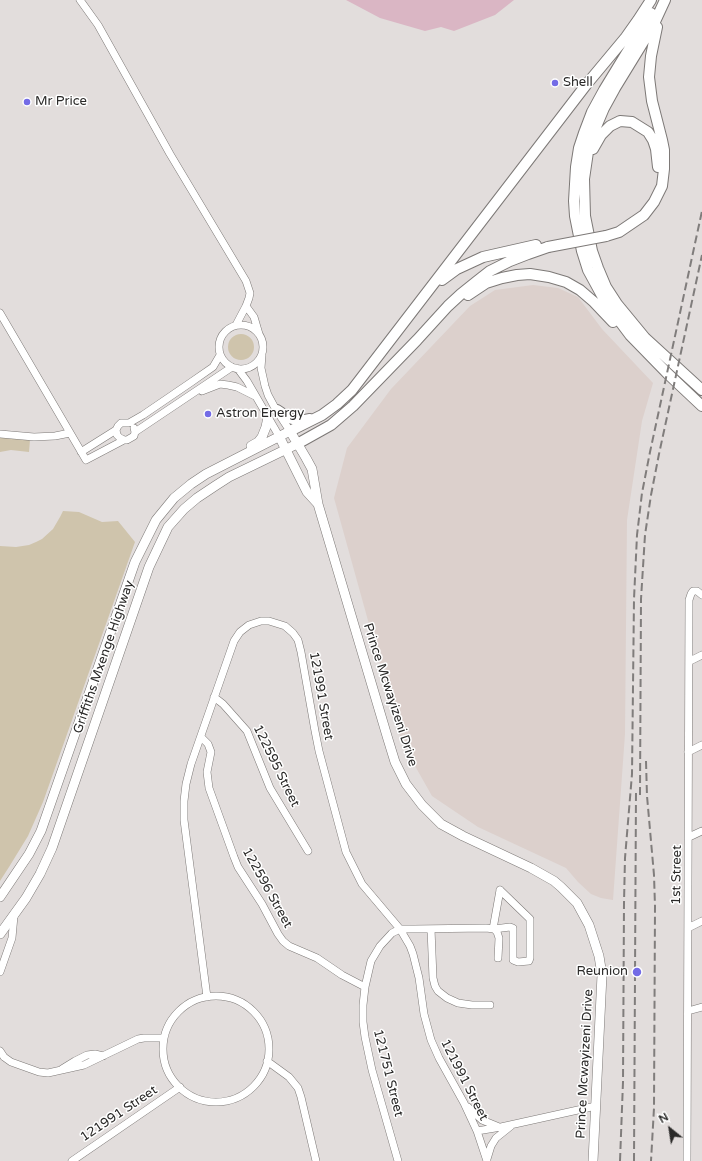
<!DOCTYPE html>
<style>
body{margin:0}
#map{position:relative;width:702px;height:1161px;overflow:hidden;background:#e2dddc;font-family:"Varela Round",sans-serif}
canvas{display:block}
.north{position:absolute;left:650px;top:1109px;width:40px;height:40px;-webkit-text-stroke:3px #fff;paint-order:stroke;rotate:330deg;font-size:11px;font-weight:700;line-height:16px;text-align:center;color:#2a2928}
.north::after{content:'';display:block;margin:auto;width:14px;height:18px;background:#2a2928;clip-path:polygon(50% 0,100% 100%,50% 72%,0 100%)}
</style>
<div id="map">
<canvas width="702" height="1161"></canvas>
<div class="north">N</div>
</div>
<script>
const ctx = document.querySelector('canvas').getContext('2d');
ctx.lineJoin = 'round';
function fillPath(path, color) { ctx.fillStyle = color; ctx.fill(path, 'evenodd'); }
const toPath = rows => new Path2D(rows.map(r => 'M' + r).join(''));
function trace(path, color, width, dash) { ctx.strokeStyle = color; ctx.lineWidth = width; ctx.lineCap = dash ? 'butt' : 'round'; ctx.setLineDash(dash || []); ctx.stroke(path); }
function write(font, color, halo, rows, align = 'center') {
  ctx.font = font + ' "Varela Round",sans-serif'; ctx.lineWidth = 3; ctx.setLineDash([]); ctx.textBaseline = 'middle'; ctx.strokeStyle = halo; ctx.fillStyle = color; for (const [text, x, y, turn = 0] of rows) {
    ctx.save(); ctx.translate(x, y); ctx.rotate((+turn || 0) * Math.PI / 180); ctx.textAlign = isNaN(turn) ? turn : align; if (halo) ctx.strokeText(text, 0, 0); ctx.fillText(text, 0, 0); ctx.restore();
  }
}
fillPath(toPath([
 [533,285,558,288,578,297,602,329,653,383,642,421,627,520,625,734,613,900,601,898,591,894,578,882,566,868,478,827,432,796,402,743,334,498,347,448,391,389,470,306,495,290]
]), '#dcd0cc');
fillPath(toPath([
 '228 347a13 13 0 1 1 26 0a13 13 0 1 1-26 0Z',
 [0,436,30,440,29,452,11,450,0,452],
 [63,511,79,512,102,522,118,521,135,542,43,802,28,836,9,867,0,881,0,546,16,547,29,545,36,542,42,539,53,529,60,517]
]), '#cfc4ac');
fillPath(toPath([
 [346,0,514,0,495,15,454,31,441,27,425,31,380,18]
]), '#dab6c4');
const street = toPath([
 [80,0,98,25,170,154,246,281,250,293,249,298,246,306,236,325],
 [246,306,254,317,259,334],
 [0,313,86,460,124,440],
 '219 347a22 22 0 1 1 44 0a22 22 0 1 1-44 0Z',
 [262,355,261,368,265,386,268,395,275,408,290,431],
 [238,369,247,381,279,436],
 [202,391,220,384,228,385,237,387,255,396],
 [116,430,117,435,120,438,124,440,127,440,134,436,135,432,134,428],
 [135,432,232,367],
 [0,434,34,437,55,436,70,433],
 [81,452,116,430,118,426,121,423,129,423,143,415,190,383,213,367,220,355],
 [690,661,702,655],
 [214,697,223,704,247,731,270,788,308,851],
 [201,737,208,744,211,752,207,772,209,788,234,857,238,867,262,904,278,934,283,941,289,946,317,958,342,975,365,987],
 [688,752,702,745],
 [689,837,702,831],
 [688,928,702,921],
 [431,929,433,978,435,986,438,991,447,998,458,1003,472,1005,490,1005],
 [493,929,500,890],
 [494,929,510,927,513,928,513,960,518,962,529,961,530,958,530,919,500,890],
 [0,972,12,938,14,916],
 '163 1049a53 53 0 1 1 106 0a53 53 0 1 1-106 0Z',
 [207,997,184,820,184,801,186,784,191,764,234,641,240,632,249,625,261,621,269,621,285,626,293,633,298,640,301,652,315,731,319,751,346,852,362,884,400,929,410,946,413,954,419,978,424,1014,431,1040,439,1058,464,1103,477,1131,487,1161],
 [688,1011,702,1007],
 [0,1051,4,1057,11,1062,39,1072,48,1073,84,1065,138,1039,144,1038,164,1038],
 [267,1061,289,1077,298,1088,301,1097,316,1161],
 [62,1069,75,1061,87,1055,95,1054,103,1056],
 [468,1107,482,1120,499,1127],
 [477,1131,501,1127,596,1106],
 [487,1159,491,1146,496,1138,511,1126],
 [72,1161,180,1087],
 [398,1161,372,1070,365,1037,363,1022,363,1005,365,987,371,961,380,946,392,933,400,929,414,929,486,928,494,929,497,932,499,938,498,958],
 [687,1161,689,600,691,594,693,591,697,591,702,595]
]);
const secondary = toPath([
 [279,436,307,492,317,503],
 [251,446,258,442,262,437,266,427,268,417],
 [0,897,29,854,41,831,135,562,156,520,174,498,191,484,206,474,290,431,306,458,312,469,318,504,387,736,395,762,406,784,422,805,441,824,463,836,531,868,554,881,561,887,577,903,589,925,599,956,602,975,593,1161],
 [0,934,26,898,40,874,52,848,149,567,168,527,184,509,197,498,215,486,229,477,297,444]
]);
const primary = toPath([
 [665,0,653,26,615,88,604,108,593,134,589,145,584,179,585,216,592,251,598,268,606,287,617,304,645,338,702,390],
 [651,13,604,90,592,112,584,133,579,148,576,167,574,201,575,216,582,251,588,270,606,303,630,335,668,374,702,406],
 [593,149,601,135,610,126,620,121,632,122,648,132,653,140,656,149,658,167],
 [606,236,619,232,644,215,654,202,662,186,664,169,664,150,662,140,652,101,649,77,651,56,657,27],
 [442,280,457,269,483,257,536,245],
 [468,295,486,283,502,278,517,275,530,274,549,277,566,282,580,290,594,302,613,322],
 [277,410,289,418,296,420,305,420,310,419],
 [290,431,322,415,337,404,352,390,586,85,626,37,638,20,651,0],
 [297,444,331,425,353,406,417,340,448,306,461,294,476,282,490,271,510,261,528,254,548,247]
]);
trace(street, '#7d7977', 8);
trace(secondary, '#7d7977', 10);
trace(primary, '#7d7977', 12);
trace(street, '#fff', 7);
trace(secondary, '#fff', 9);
trace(primary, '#fff', 10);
trace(toPath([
 [646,761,647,796,654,875,655,906,654,1108,651,1161],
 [640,795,641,599,645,535,651,495,659,454,702,255],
 [620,1161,623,1082,624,903,625,858,632,774,634,599,637,535,642,493,650,452,702,211],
 [634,1161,636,790]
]), '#807d7c', 2, [8, 4]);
const primaryBridge = toPath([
 [548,247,606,236]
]);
trace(primaryBridge, '#7d7977', 12, []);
trace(primaryBridge, '#fff', 10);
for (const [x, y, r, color] of [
 [555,83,4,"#736be6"],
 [27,102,4,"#736be6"],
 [208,414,4,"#736be6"],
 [637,972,5,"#736be6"]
]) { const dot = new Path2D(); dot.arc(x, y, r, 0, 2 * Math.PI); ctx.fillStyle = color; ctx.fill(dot); trace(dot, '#fff', 1.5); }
write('13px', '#2a2928', '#fff', [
 ["Shell",563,83],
 ["Mr Price",35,102],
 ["Astron Energy",216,414],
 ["Reunion",628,972,"right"]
], 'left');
write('13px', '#2a2928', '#fff', [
 ["Griffiths Mxenge Highway",104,657,-71],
 ["Prince Mcwayizeni Drive",390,695,72],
 ["121991 Street",321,696,80],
 ["122595 Street",276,766,64],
 ["1st Street",677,875,-89],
 ["122596 Street",267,888,61],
 ["Prince Mcwayizeni Drive",585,1064,-87],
 ["121751 Street",388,1073,76],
 ["121991 Street",464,1080,63],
 ["121991 Street",119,1114,-34]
]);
</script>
